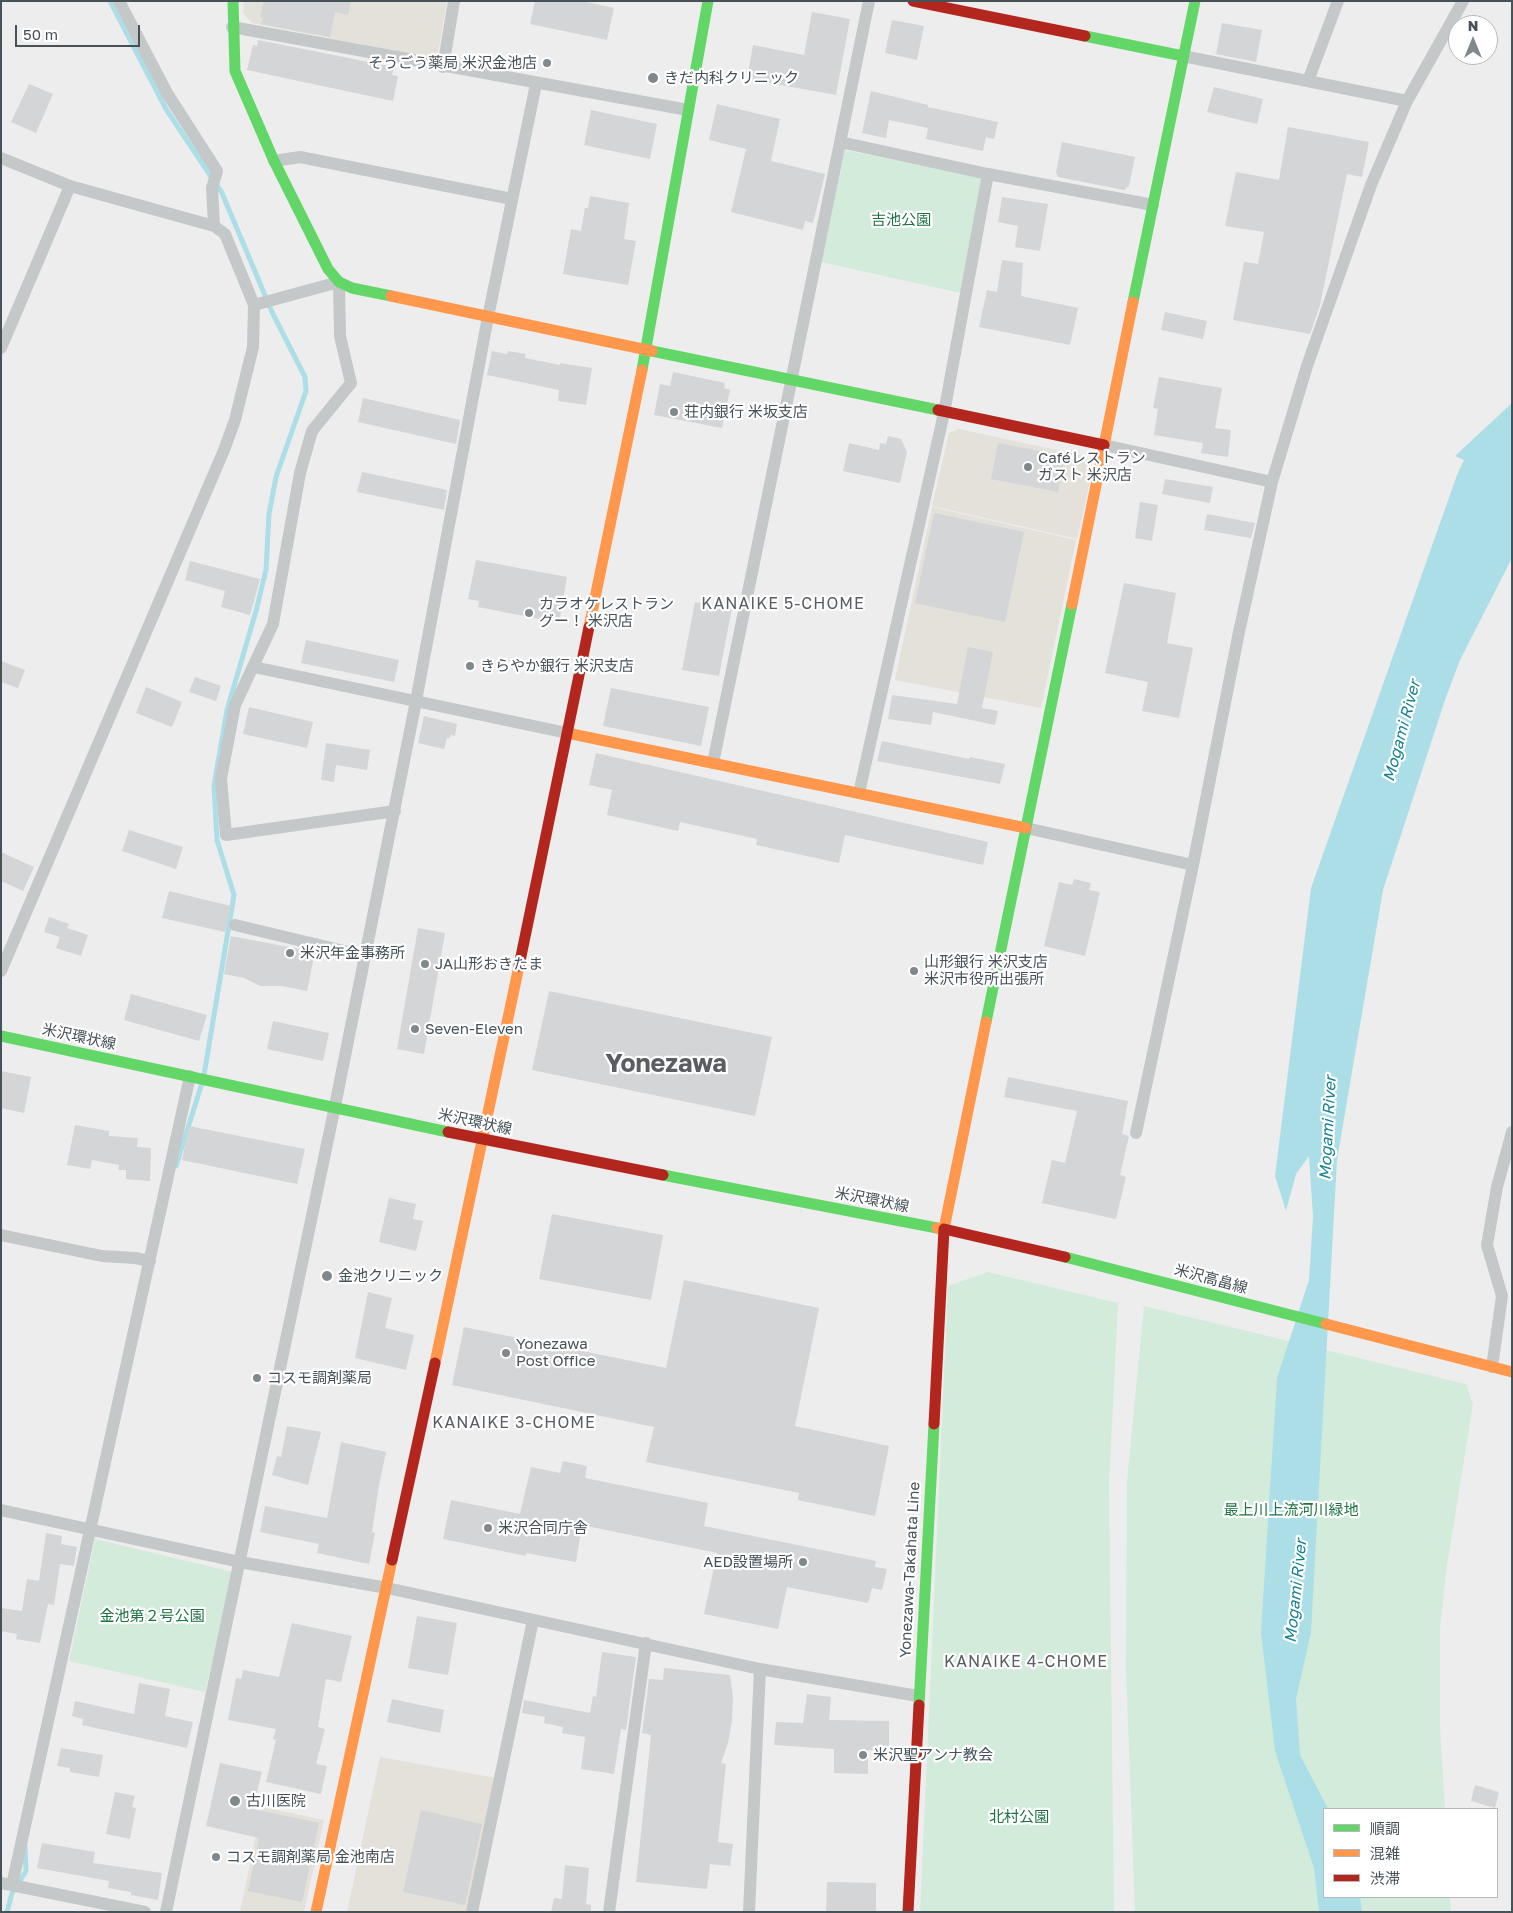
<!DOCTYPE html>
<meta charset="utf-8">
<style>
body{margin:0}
#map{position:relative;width:1513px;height:1913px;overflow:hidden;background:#eeeded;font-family:"Golos Text","Noto Sans JP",sans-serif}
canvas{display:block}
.frame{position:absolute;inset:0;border:2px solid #465158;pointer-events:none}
.legend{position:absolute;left:1323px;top:1808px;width:175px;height:90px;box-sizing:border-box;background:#fff;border:1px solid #b5b9bc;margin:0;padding:6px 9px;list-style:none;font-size:15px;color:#465158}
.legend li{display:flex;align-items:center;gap:10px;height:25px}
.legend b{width:25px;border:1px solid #b5b9bc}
.north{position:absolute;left:1448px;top:15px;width:50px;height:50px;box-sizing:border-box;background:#fff;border:1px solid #b5b9bc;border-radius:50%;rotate:0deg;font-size:14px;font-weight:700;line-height:20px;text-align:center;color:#465158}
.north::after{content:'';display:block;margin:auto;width:18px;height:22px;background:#81888c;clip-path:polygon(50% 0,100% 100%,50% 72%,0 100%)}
.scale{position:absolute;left:15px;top:25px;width:125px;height:22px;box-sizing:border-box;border:2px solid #465158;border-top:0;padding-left:6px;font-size:15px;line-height:18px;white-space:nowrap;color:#465158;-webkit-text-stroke:4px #fff;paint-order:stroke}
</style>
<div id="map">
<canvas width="1513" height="1913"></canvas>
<div class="frame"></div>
<ul class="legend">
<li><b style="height:6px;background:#63d668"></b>順調</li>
<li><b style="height:6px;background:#ff974d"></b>混雑</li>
<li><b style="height:6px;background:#b3261e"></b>渋滞</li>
</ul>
<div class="north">N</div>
<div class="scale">50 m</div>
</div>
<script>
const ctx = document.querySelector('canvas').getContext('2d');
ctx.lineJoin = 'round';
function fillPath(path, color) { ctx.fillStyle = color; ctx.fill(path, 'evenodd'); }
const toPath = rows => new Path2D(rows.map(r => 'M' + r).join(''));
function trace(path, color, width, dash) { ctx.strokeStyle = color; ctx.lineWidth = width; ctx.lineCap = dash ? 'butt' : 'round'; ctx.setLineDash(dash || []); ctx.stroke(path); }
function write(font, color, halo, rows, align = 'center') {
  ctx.font = font + ' "Golos Text","Noto Sans JP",sans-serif'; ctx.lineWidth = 4.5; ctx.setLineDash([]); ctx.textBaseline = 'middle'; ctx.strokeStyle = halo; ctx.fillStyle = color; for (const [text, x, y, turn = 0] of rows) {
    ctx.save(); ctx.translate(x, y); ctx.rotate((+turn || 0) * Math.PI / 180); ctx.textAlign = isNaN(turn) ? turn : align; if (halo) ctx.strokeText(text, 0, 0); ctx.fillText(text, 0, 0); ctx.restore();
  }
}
fillPath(toPath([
 [244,1,447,1,438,53,428,57,252,23,243,13],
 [959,429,1084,456,1093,469,1077,539,932,506,949,433],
 [932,507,1076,540,1041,708,895,680],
 [380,1757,496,1778,468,1912,347,1912],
 [262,1807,324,1820,304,1912,240,1912]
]), '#e4e0da');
fillPath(toPath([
 [845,150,983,178,961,293,821,262],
 [988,1272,1118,1303,1109,1485,1114,1912,920,1912,948,1286],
 [1144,1306,1466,1384,1473,1404,1446,1572,1440,1629,1440,1728,1445,1809,1324,1809,1324,1897,1450,1897,1451,1912,1135,1912,1126,1669,1127,1481],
 [95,1539,233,1572,205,1692,69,1661]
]), '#d3ebda');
fillPath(toPath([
 [1512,403,1512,558,1460,660,1445,700,1383,890,1337,1160,1311,1632,1296,1699,1300,1755,1328,1809,1324,1809,1324,1897,1360,1897,1362,1912,1319,1912,1314,1868,1275,1751,1261,1632,1277,1378,1309,1280,1313,1216,1309,1156,1296,1174,1286,1211,1275,1176,1311,888,1457,475,1464,460,1455,456]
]), '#abdee7');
trace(toPath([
 [110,1,166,109,222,193,272,312,305,377,306,391,276,477,269,514,266,570,256,611,227,710,214,786,217,840,234,895,204,1075],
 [176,1166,202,1083],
 [7,1912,12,1893,26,1871,25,1847]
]), '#abdee7', 5);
fillPath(toPath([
 [264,1,351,1,348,15,335,12,330,37,261,24,263,18,260,17],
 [535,1,582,1,614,8,607,40,530,24],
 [812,12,850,19,836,95,747,79,753,45,804,55],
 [892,20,924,26,917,60,885,53],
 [1222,23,1262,30,1256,62,1216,54],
 [258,40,394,67,392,75,398,76,393,101,247,70,253,45,257,46],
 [29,84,53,94,36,133,11,122],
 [1214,87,1263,99,1257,124,1207,112],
 [871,91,928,105,928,107,998,122,994,139,986,137,983,151,926,139,928,128,889,120,886,138,862,133],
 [717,104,780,119,771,161,825,174,813,223,805,221,803,230,731,212,746,149,709,140],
 [591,110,657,124,650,159,584,145],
 [1288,127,1369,142,1362,177,1347,174,1320,305,1310,334,1233,320,1244,262,1258,264,1264,232,1225,226,1236,172,1279,180],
 [1062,142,1135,157,1129,186,1124,190,1058,177,1056,172],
 [590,196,629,203,624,239,636,241,628,285,563,274,571,229,581,231,585,208,588,208],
 [1002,197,1048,204,1040,251,1015,247,1018,226,998,222],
 [1002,260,1023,263,1021,296,1078,308,1070,345,979,327,987,290,997,292],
 [1165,312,1207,321,1203,339,1161,330],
 [492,351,507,354,508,351,526,354,525,358,560,365,560,363,592,368,586,405,558,401,559,390,487,375],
 [673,372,725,383,724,388,730,390,722,428,654,415,660,384,670,386],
 [1159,377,1222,388,1215,428,1231,430,1228,457,1201,453,1203,443,1154,435,1158,409,1153,408],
 [363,398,460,420,456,444,358,422],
 [888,436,901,439,907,452,900,483,843,471,849,443,879,450,880,443,886,444],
 [998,443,1065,456,1058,492,991,479],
 [362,472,447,490,444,510,357,492],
 [1165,479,1213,487,1210,503,1162,494],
 [1140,502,1158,505,1152,541,1135,538],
 [934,513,1024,532,1005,622,915,603],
 [1207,514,1255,523,1251,538,1204,530],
 [476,560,567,577,559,623,478,607,479,601,468,599],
 [190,561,260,579,250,615,221,607,225,591,185,580],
 [1124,583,1176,593,1167,643,1193,648,1179,718,1142,711,1148,682,1105,673],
 [695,602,732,608,719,676,682,670],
 [306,640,399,660,394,682,301,663],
 [968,647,993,652,982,708,998,711,995,725,933,712,931,725,888,719,892,695,957,704],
 [1,661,25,670,18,688,1,682],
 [195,677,221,686,216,701,189,692],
 [146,687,182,702,172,727,136,713],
 [611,688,709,707,701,746,603,726],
 [249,707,313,722,307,748,243,734],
 [424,716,457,724,455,736,450,735,450,738,447,738,444,749,418,743],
 [882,741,969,759,970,757,1005,764,1000,784,877,761],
 [326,743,370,750,367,770,336,765,334,782,321,780],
 [596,753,988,842,983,865,845,835,839,863,756,845,757,839,680,822,678,831,607,815,612,790,589,785],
 [129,830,183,847,176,869,122,851],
 [1,852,34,867,23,891,1,881],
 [1074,879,1091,883,1089,890,1100,892,1085,956,1044,946,1059,882,1072,885],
 [169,891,231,906,225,932,162,918],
 [49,917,69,924,67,928,88,935,81,956,56,948,60,937,44,932],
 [418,928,445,933,424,1054,397,1049],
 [231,936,315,952,307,991,282,986,260,986,244,978,224,974],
 [549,991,772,1037,755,1116,532,1070],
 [131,994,207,1015,199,1041,124,1020],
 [273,1021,329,1033,323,1061,267,1049],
 [1,1071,31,1077,24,1113,1,1108],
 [1008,1077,1128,1101,1122,1134,1129,1136,1120,1175,1126,1177,1116,1219,1042,1203,1052,1160,1065,1163,1077,1111,1004,1097],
 [75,1125,109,1131,109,1136,138,1138,137,1147,151,1148,150,1181,126,1179,126,1170,118,1170,119,1165,92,1160,90,1169,67,1165],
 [189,1126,305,1149,297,1184,182,1160],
 [389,1198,416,1204,413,1219,423,1221,416,1251,379,1242],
 [552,1214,663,1235,651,1300,539,1279],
 [684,1280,819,1308,795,1426,889,1446,875,1516,798,1500,799,1493,646,1462,654,1427,452,1385,464,1327,666,1368],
 [368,1292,392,1298,385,1328,414,1335,406,1370,355,1358],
 [287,1426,321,1432,308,1485,272,1475,277,1456,281,1457],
 [341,1442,386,1452,379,1485,372,1532,375,1533,369,1564,317,1553,319,1544,260,1532,265,1506,327,1518],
 [563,1461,587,1466,585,1478,708,1503,704,1526,876,1561,875,1567,887,1569,882,1590,872,1588,868,1603,787,1587,778,1629,704,1614,717,1553,582,1525,576,1562,526,1553,526,1556,443,1539,451,1500,520,1514,531,1467,560,1473],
 [46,1533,62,1536,61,1544,77,1547,74,1566,60,1564,54,1605,48,1604,40,1643,16,1639,17,1634,1,1631,1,1608,22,1611,27,1579,39,1581],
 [417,1616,457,1623,448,1675,408,1668],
 [292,1623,352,1636,341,1682,326,1679,318,1727,325,1729,316,1764,327,1766,321,1794,266,1782,276,1740,273,1739,276,1729,228,1720,236,1678,241,1679,243,1670,279,1677],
 [602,1652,636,1657,626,1730,621,1729,614,1774,581,1769,585,1737,562,1733,563,1727,544,1723,545,1717,522,1713,524,1700,590,1713,593,1696,596,1697],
 [664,1668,730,1675,733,1697,732,1721,728,1743,721,1763,726,1764,718,1842,733,1844,730,1866,710,1864,707,1889,636,1882,651,1735,642,1733,649,1679,663,1680],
 [139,1683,170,1689,165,1716,193,1722,187,1748,82,1725,83,1719,72,1716,75,1701,134,1714],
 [807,1694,831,1697,829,1720,889,1721,889,1751,868,1750,868,1774,834,1773,834,1749,774,1745,776,1722,803,1723],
 [392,1699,444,1710,440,1733,387,1722],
 [61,1748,103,1755,99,1777,70,1772,70,1768,57,1766],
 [220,1763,262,1772,253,1809,319,1823,302,1902,248,1891,259,1838,206,1826],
 [1475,1785,1499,1792,1495,1808,1471,1801],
 [115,1792,135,1796,132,1807,136,1808,130,1839,106,1834],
 [421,1810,482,1824,465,1905,403,1892],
 [42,1843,95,1852,93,1863,162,1873,158,1900,131,1895,131,1892,108,1888,109,1881,37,1868],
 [565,1865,589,1868,586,1904,591,1905,591,1912,551,1912,554,1898,562,1899],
 [827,1882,876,1883,876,1912,826,1912]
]), '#d4d5d6');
trace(toPath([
 [119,1,167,93,217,171,212,188,214,226],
 [232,27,688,110],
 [1183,56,1407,101],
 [443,67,454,1],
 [1308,81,1338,1],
 [840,142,988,174,1153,205],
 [1,158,70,186,214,226,225,234,254,305,253,347,235,420,224,450,1,971],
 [274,161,300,157,512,199],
 [254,305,339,282,340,336,351,383,312,431,300,473,273,624,235,705,221,779,226,835,395,811],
 [1,348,70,186],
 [1104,445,1272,482],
 [254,667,567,733],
 [713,763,869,1],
 [859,793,944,413,988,174],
 [1026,828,1193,865],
 [235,925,365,956],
 [1136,1133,1193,865,1239,632,1272,482,1307,366,1371,185,1407,101,1463,1],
 [1,1235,102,1256,135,1258,150,1261],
 [1492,1367,1502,1296,1487,1245,1497,1187,1512,1132],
 [1,1510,240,1562,387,1588,760,1669,918,1696],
 [1,1883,145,1912],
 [12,1885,190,1076],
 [166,1912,335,1106,416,701,488,317,536,84],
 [472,1912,533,1620],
 [609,1912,646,1643],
 [749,1912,760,1669]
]), '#c5c8c9', 12);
trace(toPath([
 [233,1,235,71,274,161,328,269,339,282,352,288,391,296],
 [1085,36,1183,56],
 [1133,302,1195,1],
 [652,351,938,410],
 [642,370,708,1],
 [986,1022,1072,604],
 [1,1036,448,1132],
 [663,1175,937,1228],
 [1065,1257,1326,1324],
 [919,1705,934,1424]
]), '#63d668', 11);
trace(toPath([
 [391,296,652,351],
 [1072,604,1133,302],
 [589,627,642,370],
 [567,733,1026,828],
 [937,1228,944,1229,986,1022],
 [1326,1324,1512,1372],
 [435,1363,519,966],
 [316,1912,392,1560]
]), '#ff974d', 11);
trace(toPath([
 [913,1,1085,36],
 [938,410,1104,445],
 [519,966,589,627],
 [448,1132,663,1175],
 [934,1424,944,1229,1065,1257],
 [392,1560,435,1363],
 [908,1912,919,1705]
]), '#b3261e', 11);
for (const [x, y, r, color] of [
 [547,63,5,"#81888c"],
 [653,78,6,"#81888c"],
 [674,412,5,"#81888c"],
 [1028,467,5,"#81888c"],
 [529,613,5,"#81888c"],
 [470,666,5,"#81888c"],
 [290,953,5,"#81888c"],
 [425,964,5,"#81888c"],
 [914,971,5,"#81888c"],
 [415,1029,5,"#81888c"],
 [327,1276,6,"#81888c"],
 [506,1353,5,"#81888c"],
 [257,1378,5,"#81888c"],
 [488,1528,5,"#81888c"],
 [803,1562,5,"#81888c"],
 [863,1755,5,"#81888c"],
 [235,1801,6,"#81888c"],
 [216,1857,5,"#81888c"]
]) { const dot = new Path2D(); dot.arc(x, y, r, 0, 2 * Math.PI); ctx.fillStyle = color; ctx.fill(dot); trace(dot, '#fff', 2); }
write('15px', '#465158', '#fff', [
 ["そうごう薬局 米沢金池店",537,63,"right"],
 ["きだ内科クリニック",664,78],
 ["荘内銀行 米坂支店",684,412],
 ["Caféレストラン",1038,458],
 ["ガスト 米沢店",1038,475],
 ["カラオケレストラン",539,604],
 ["グー！ 米沢店",539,621],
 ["きらやか銀行 米沢支店",480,666],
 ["米沢年金事務所",300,953],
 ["山形銀行 米沢支店",924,962],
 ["米沢市役所出張所",924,979],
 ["JA山形おきたま",435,964],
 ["Seven-Eleven",425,1029],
 ["金池クリニック",338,1276],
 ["Yonezawa",516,1344],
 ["Post Office",516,1361],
 ["コスモ調剤薬局",267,1378],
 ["米沢合同庁舎",498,1528],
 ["AED設置場所",793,1562,"right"],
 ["米沢聖アンナ教会",873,1755],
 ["古川医院",246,1801],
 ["コスモ調剤薬局 金池南店",226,1857]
], 'left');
write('15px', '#1e7342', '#fff', [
 ["吉池公園",901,220],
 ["最上川上流河川緑地",1291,1510],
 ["金池第２号公園",152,1616],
 ["北村公園",1019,1817]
]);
write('15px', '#465158', '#fff', [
 ["米沢環状線",79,1037,12],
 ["米沢環状線",475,1122,12],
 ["米沢環状線",872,1200,11],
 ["米沢高畠線",1211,1279,15],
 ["Yonezawa-Takahata Line",910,1570,-87]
]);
ctx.letterSpacing = '1px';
write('16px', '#5a5d61', '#fff', [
 ["KANAIKE 5-CHOME",783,604],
 ["KANAIKE 3-CHOME",514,1423],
 ["KANAIKE 4-CHOME",1026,1662]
]);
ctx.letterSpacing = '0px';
write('italic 16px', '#178293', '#fff', [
 ["Mogami River",1402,731,-75],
 ["Mogami River",1328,1128,-87],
 ["Mogami River",1296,1591,-84]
]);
write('bold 25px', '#5a5d61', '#fff', [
 ["Yonezawa",666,1064]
]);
</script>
